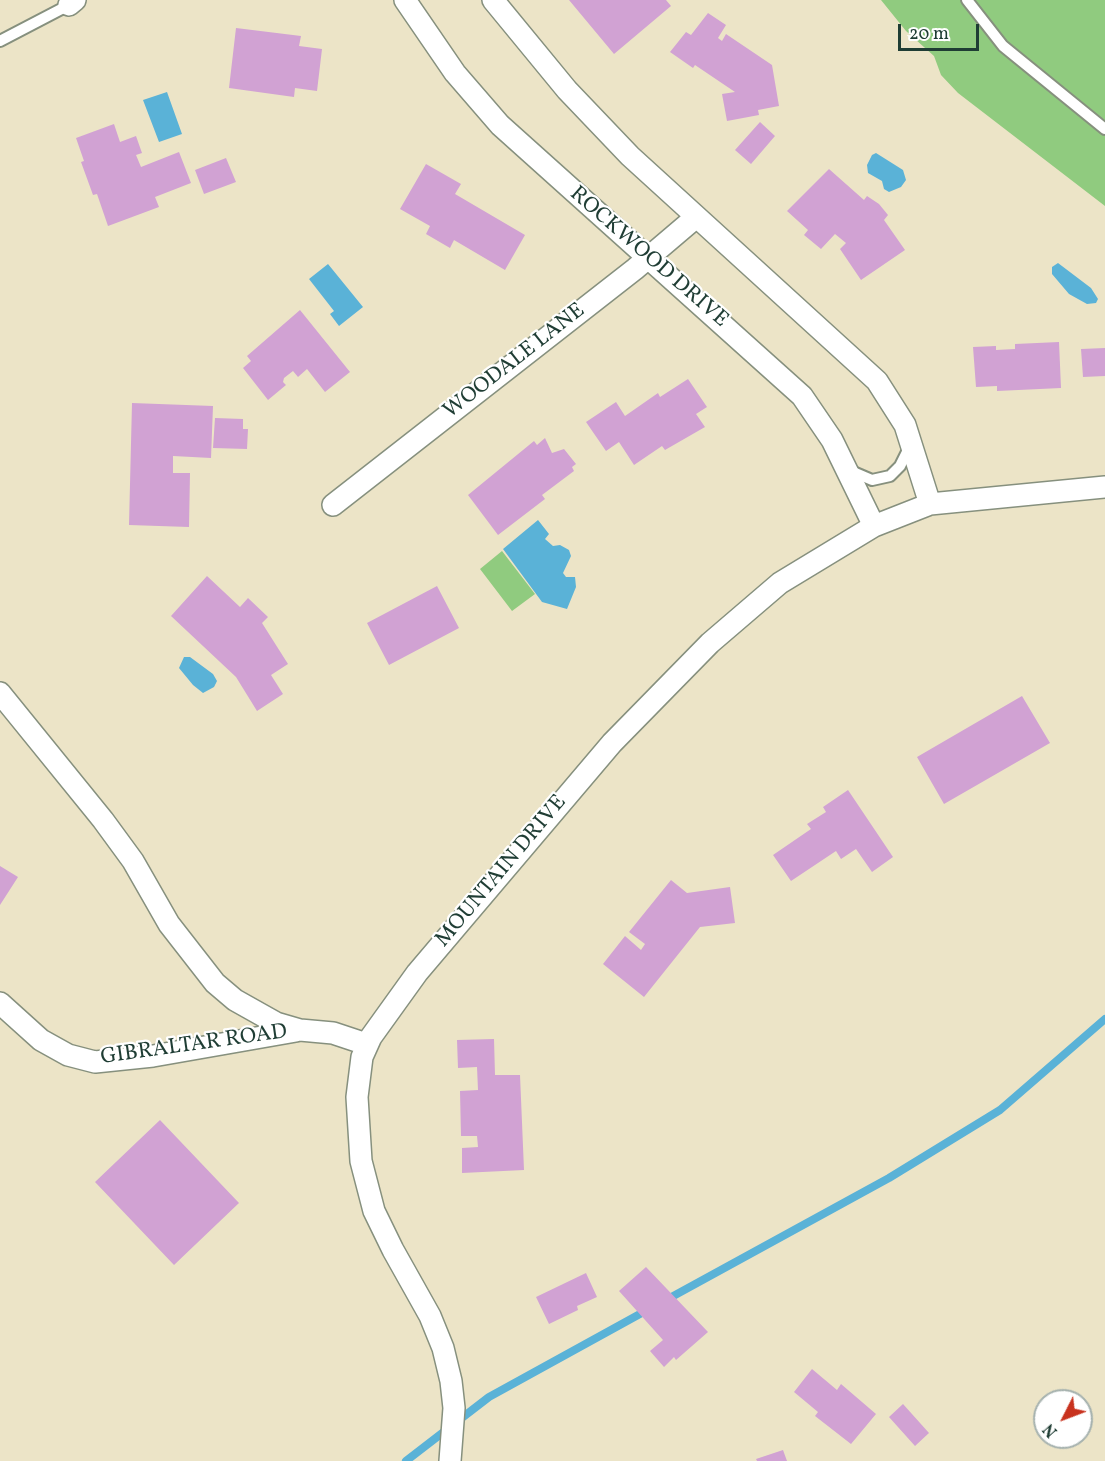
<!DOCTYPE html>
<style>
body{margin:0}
#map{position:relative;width:1105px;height:1461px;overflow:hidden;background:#ece4c7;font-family:Vollkorn,serif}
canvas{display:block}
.north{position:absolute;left:1033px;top:1389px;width:60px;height:60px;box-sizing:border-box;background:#fff;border:2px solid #a5b1ae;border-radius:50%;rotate:228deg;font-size:16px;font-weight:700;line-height:24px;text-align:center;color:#1f3d34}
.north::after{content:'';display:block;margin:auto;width:21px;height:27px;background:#c8321e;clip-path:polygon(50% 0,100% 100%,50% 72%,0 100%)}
.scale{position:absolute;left:898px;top:24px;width:81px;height:27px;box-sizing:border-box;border:3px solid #1f3d34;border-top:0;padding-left:8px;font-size:18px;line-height:21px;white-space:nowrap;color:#1f3d34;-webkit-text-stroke:4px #fff;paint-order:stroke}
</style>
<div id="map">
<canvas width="1105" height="1461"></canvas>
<div class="north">N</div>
<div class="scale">20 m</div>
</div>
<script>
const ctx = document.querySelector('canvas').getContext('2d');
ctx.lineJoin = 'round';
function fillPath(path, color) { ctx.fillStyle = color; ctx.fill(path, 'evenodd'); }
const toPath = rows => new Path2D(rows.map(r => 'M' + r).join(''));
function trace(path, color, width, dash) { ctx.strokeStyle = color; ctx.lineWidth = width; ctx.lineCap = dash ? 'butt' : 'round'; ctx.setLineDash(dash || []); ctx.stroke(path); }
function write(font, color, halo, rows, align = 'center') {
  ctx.font = font + ' Vollkorn,serif'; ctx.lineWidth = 4.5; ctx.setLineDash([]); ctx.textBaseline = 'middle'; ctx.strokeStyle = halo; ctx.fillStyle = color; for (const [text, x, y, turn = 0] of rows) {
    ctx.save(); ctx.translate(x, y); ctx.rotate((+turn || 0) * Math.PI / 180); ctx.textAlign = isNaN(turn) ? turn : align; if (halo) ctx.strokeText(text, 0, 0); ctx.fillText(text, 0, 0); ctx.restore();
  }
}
fillPath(toPath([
 [881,0,1105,0,1105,206,958,93,941,75,934,56,906,31],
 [502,551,535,594,512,611,480,569]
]), '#90cb7f');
fillPath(toPath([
 [167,92,182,134,159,142,143,100],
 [876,153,903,170,906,180,901,187,889,192,884,189,882,181,868,173,867,165,872,155],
 [1058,263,1091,288,1098,299,1096,303,1087,304,1069,294,1052,274,1052,267],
 [328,264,363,307,339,326,330,314,334,311,309,279],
 [538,520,549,534,545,539,553,546,560,545,569,550,571,556,563,573,566,577,575,577,576,587,567,609,542,602,503,549],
 [184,657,190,657,213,674,217,681,214,687,203,693,193,685,179,668]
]), '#5ab2d7');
trace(toPath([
 [666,1300,889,1178,1000,1110,1105,1019],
 [406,1461,489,1397,649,1309]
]), '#5ab2d7', 8);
fillPath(toPath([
 [569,0,666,0,671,6,614,54],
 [708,13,726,25,718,38,722,41,726,34,772,65,779,106,758,110,759,115,727,121,722,94,735,92,695,65,693,68,670,52,686,32,691,35],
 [236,28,301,36,299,46,322,49,317,91,295,88,294,97,229,88],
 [760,122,775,136,751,164,735,150],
 [114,124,120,142,136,136,142,153,136,155,141,167,179,152,191,183,155,197,159,207,108,226,97,194,93,195,81,162,84,161,76,138],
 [226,158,236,182,204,194,195,170],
 [426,164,461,184,455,194,525,235,505,270,454,240,450,248,426,234,430,226,400,209],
 [829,169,864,200,867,196,879,204,888,215,884,220,905,250,861,280,840,249,846,243,835,234,821,249,804,235,808,230,787,211],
 [300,310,350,372,325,392,307,369,298,377,293,371,284,378,283,382,286,385,268,400,243,368,251,361,247,356],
 [1059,342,1061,388,997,391,997,386,976,387,973,347,996,346,996,350,1015,349,1015,344],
 [1105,348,1105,376,1083,377,1081,349],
 [688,379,707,407,696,414,705,427,665,450,662,446,634,465,619,442,606,451,586,422,616,402,625,416,658,393,660,397],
 [132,403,213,406,211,458,173,456,173,473,190,473,189,527,129,525],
 [215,418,243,419,243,429,248,429,247,449,213,448],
 [545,438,552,453,564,449,576,464,572,467,574,471,542,495,545,499,498,535,468,495,534,441,537,445],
 [207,576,240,607,248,598,268,617,262,623,288,664,271,675,283,694,257,711,236,677,171,616],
 [437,586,459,628,389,665,367,623],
 [1022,696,1050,743,944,804,917,757],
 [848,790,893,857,872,872,856,849,841,859,836,851,791,881,773,855,811,829,807,824,826,812,823,807],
 [0,866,18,877,0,905],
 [671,880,687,893,730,887,735,923,700,927,644,997,603,964,625,936,641,950,645,944,629,932],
 [494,1039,495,1075,520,1075,524,1170,462,1173,462,1148,478,1147,477,1136,461,1136,460,1091,478,1090,477,1067,458,1068,457,1040],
 [160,1120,239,1203,174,1265,95,1182],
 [646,1267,708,1332,676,1360,674,1357,664,1367,650,1351,663,1340,619,1291],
 [586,1273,597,1297,577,1306,578,1310,549,1324,536,1297],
 [812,1369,837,1390,841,1384,876,1414,851,1444,815,1416,818,1412,794,1392],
 [903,1404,929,1433,915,1446,889,1417],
 [783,1450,787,1461,757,1461,756,1459]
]), '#d1a2d3');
const lane = toPath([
 [967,0,1003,46,1105,129],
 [0,41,69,5],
 [851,471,872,480,890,476,900,466,909,448]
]);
const street = toPath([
 [405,0,455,73,500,125,802,396,832,440,874,526],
 [493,0,567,90,630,156,877,381,905,425,930,504],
 [69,5,75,0],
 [333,505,635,269,695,218],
 [0,693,103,820,133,861,169,924,215,983,235,1000,276,1023,300,1030,333,1033,366,1044],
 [0,1003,41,1040,68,1055,95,1062,153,1056,296,1031],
 [450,1461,454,1408,451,1381,443,1348,430,1316,393,1250,374,1211,361,1161,357,1097,362,1057,371,1037,417,973,612,743,710,643,780,583,874,526,930,504,1105,487]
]);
trace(lane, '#86907e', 14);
trace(street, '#86907e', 24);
trace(lane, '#fff', 10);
trace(street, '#fff', 21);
write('22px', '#1f3d34', '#fff', [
 ["ROCKWOOD DRIVE",648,258,41],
 ["WOODALE LANE",515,362,-38],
 ["MOUNTAIN DRIVE",502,872,-50],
 ["GIBRALTAR ROAD",194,1046,-8]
]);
</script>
